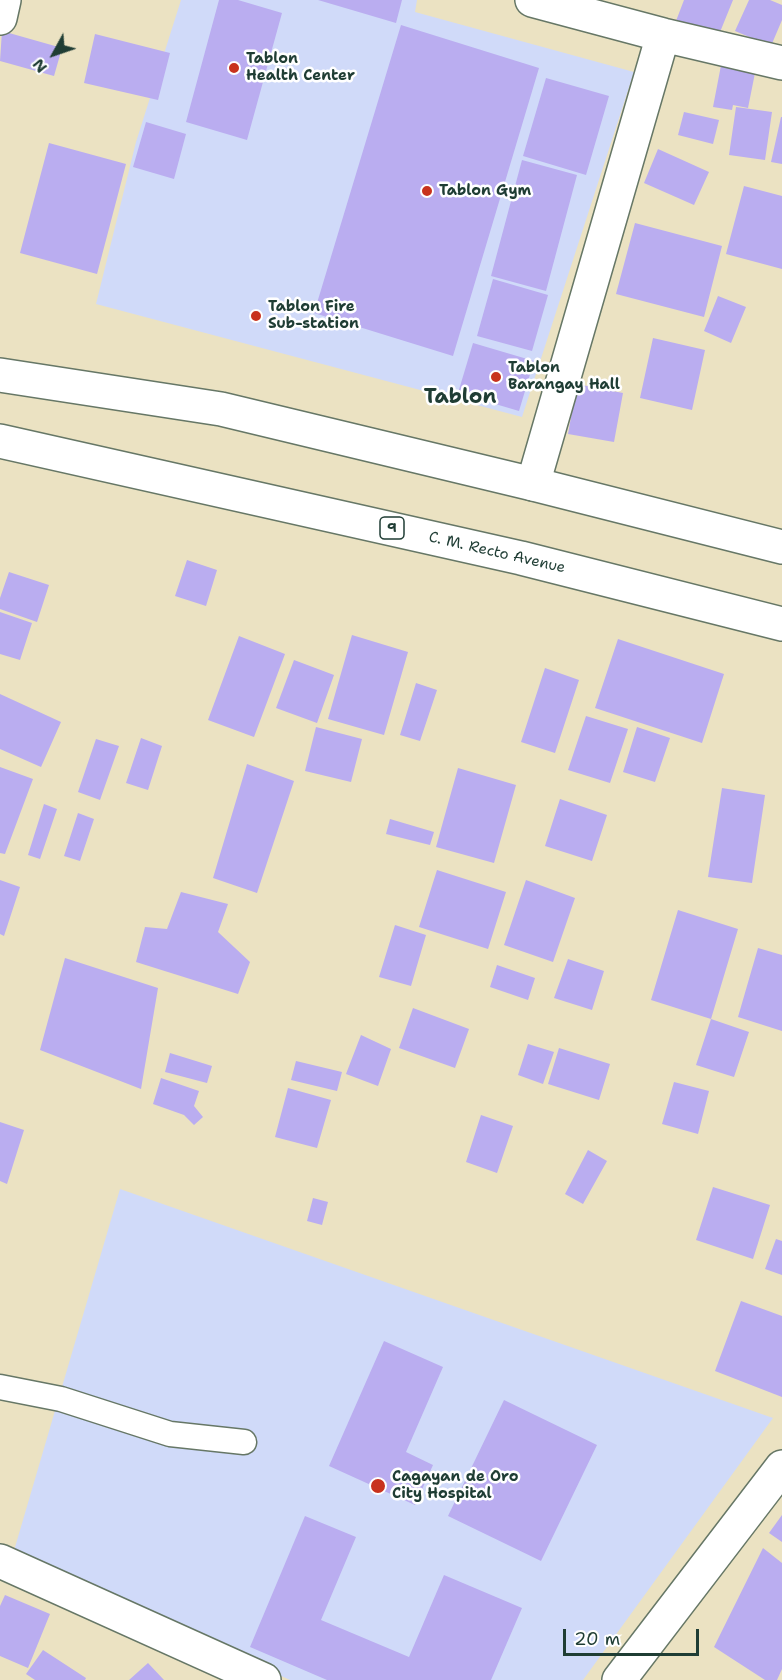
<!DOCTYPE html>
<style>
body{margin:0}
#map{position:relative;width:782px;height:1680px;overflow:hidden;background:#ebe2c2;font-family:"Shantell Sans",sans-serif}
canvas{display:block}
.north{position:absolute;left:24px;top:24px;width:60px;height:60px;-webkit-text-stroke:4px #fff;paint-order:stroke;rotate:230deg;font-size:16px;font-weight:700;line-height:24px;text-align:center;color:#1f3d34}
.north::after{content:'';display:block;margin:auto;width:21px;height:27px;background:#1f3d34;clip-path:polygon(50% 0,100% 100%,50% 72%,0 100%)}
.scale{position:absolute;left:563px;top:1629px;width:136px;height:27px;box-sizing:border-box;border:3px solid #1f3d34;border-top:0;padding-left:8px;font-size:18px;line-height:21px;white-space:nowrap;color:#1f3d34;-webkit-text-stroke:4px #fff;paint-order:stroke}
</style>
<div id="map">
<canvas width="782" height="1680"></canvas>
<div class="north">N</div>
<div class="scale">20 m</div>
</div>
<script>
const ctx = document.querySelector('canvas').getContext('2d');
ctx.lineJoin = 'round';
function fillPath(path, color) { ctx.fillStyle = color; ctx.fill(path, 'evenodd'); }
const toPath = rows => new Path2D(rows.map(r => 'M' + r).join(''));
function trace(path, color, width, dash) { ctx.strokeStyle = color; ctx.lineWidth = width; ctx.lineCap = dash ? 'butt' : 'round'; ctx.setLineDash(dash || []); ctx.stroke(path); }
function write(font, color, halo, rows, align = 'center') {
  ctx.font = font + ' "Shantell Sans",sans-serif'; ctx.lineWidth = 5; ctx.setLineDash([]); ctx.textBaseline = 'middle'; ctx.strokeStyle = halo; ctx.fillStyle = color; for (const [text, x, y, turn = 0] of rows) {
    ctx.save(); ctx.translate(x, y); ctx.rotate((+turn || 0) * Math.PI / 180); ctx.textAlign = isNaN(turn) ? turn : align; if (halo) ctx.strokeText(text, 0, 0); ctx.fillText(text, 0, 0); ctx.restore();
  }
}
fillPath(toPath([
 [181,0,417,0,415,12,634,72,522,417,96,304,136,142],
 [120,1189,773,1418,583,1680,290,1680,13,1554]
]), '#d0daf9');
fillPath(toPath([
 [219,0,238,0,282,13,247,140,186,122],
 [318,0,402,0,396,23],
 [684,0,733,0,718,37,676,21],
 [749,0,770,0,782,5,782,20,771,46,735,31],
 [401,25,539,68,453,356,314,313],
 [2,31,62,48,54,76,0,61],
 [95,34,170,53,158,100,84,83],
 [723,55,757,63,748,108,733,105,732,110,713,107],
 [546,78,609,96,586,175,523,156],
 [736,107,772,112,765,160,729,155],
 [684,112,719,120,713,144,678,135],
 [781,117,782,117,782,164,771,162],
 [146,122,186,134,174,179,133,167],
 [49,143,126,164,97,274,20,253],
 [658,149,709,172,694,205,644,183],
 [522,160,577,175,546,291,491,276],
 [744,186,782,196,782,269,726,254],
 [635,223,722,246,704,317,616,294],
 [493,279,548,295,532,351,477,336],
 [718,296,746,307,731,343,704,331],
 [653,338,705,350,692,410,640,398],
 [473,343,534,361,519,411,458,393],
 [577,384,623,393,614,442,568,434],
 [187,560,217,570,206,606,175,596],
 [9,572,49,585,37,622,0,609,0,598],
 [0,612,32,623,20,660,0,654],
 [352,635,408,652,384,735,328,719],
 [239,636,285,654,254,737,208,720],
 [618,639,724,674,702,743,595,708],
 [294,660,334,675,317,723,276,708],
 [545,668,579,680,555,753,521,742],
 [416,683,437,690,420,741,400,735],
 [0,694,61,722,41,767,0,749],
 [586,716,628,729,610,783,568,770],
 [316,727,362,739,351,782,305,771],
 [637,727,670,738,655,782,623,772],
 [141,738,162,746,148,790,126,783],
 [96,739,119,746,100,800,78,792],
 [247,764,294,781,257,893,213,878],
 [0,767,33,779,5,854,0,853],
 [458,768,516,785,494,863,436,847],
 [722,788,765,795,752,883,708,877],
 [560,799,607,815,592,861,545,846],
 [44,804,57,809,40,859,28,855],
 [78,813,94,819,80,861,64,856],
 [390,819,434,832,430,845,386,834],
 [437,870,506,892,488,949,419,927],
 [0,880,20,887,4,936,0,934],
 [526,880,575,898,553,962,504,945],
 [181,892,228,904,218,932,250,962,238,994,136,962,145,927,167,929],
 [678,910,738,929,711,1019,651,1000],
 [395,925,426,935,411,986,379,977],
 [758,948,782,955,782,1031,738,1017],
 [65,958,158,988,141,1089,40,1050],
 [568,959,604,971,592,1010,554,998],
 [497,965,535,978,528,1000,490,987],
 [413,1008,469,1029,455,1068,399,1048],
 [711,1019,749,1032,734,1077,696,1065],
 [361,1035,391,1049,378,1086,346,1074],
 [528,1044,554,1052,543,1084,518,1075],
 [559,1048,610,1064,599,1100,548,1084],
 [170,1053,212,1066,207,1083,165,1072],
 [296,1061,342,1072,337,1091,291,1080],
 [161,1078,199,1091,194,1106,203,1117,194,1125,184,1115,153,1104],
 [674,1082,709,1091,698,1134,662,1124],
 [288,1088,331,1100,317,1148,275,1137],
 [481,1115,513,1126,497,1173,466,1162],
 [0,1122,24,1130,7,1184,0,1181],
 [588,1150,607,1161,583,1204,565,1194],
 [713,1187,770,1205,753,1259,696,1240],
 [313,1198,328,1202,322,1225,307,1221],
 [776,1239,782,1241,782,1275,765,1269],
 [741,1301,782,1316,782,1397,715,1371],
 [384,1341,443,1367,406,1452,433,1465,415,1505,329,1466],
 [504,1400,597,1445,541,1561,448,1516],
 [782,1515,782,1542,769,1533],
 [305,1516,356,1537,321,1620,409,1657,444,1575,522,1608,491,1680,327,1680,250,1647],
 [763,1548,782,1563,782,1669,777,1680,765,1680,714,1647],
 [5,1595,50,1614,28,1668,0,1656,0,1606],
 [43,1650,86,1678,85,1680,35,1680,26,1674],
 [148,1663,164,1680,129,1680]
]), '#baadf0');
const service = toPath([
 [0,1387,61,1399,170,1434,244,1442]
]);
const minor = toPath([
 [532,0,663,35,533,484],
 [0,18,4,0],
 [663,35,782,63],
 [0,1561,264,1680],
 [619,1680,782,1467]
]);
const trunk = toPath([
 [0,375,221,409,533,484,782,547],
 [0,441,521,558,782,624]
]);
trace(service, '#676', 27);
trace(minor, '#676', 36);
trace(trunk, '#676', 36);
trace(service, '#fff', 24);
trace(minor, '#fff', 33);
trace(trunk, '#fff', 33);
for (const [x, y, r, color] of [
 [234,68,6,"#c8321e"],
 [427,191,6,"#c8321e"],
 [256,316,6,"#c8321e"],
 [496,377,6,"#c8321e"],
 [378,1486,8,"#c8321e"]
]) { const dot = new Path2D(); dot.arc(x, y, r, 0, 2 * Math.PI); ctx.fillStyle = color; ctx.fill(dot); trace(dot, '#fff', 2); }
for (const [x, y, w] of [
 [392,528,24]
]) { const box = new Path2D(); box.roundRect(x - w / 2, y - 11, w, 22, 4.5); ctx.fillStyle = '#fff'; ctx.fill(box); trace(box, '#1f3d34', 1.5); }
write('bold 14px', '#1f3d34', null, [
 ["9",392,528]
]);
write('bold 15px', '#1f3d34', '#fff', [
 ["Tablon",246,59],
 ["Health Center",246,76],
 ["Tablon Gym",439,191],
 ["Tablon Fire",268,307],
 ["Sub-station",268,324],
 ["Tablon",508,368],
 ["Barangay Hall",508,385],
 ["Cagayan de Oro",392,1477],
 ["City Hospital",392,1494]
], 'left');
write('15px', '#1f3d34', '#fff', [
 ["C. M. Recto Avenue",497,553,13]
]);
write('bold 21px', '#1f3d34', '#fff', [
 ["Tablon",460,398]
]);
</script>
